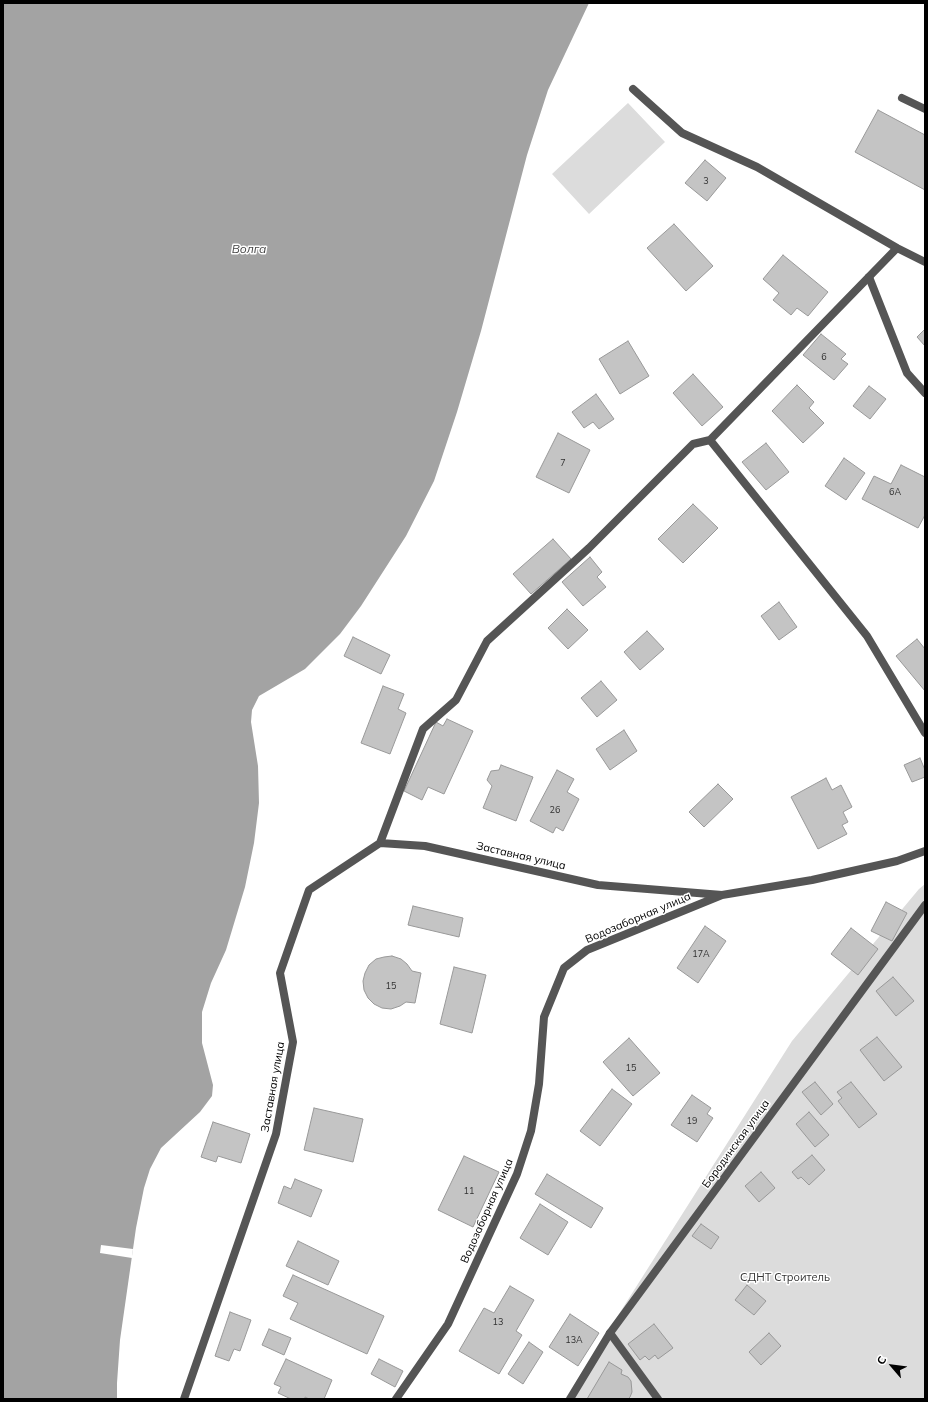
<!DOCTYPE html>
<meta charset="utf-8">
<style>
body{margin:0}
#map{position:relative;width:928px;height:1402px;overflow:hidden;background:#fff;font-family:Mulish,sans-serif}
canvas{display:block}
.frame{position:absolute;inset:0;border:4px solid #000;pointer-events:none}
.north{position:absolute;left:872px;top:1346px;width:40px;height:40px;-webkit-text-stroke:3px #fff;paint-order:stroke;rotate:298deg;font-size:11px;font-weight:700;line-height:16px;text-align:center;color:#000}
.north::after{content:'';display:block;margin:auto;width:14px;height:18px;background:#000;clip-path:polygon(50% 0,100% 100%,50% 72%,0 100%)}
</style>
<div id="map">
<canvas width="928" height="1402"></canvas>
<div class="frame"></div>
<div class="north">С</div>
</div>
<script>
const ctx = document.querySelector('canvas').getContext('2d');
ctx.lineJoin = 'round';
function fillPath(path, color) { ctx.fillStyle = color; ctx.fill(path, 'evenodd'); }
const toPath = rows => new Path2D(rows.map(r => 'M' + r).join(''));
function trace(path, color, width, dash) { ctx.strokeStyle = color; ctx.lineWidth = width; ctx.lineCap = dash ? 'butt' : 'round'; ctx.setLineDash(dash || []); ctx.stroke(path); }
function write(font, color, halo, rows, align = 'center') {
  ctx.font = font + ' Mulish,sans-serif'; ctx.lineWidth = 3; ctx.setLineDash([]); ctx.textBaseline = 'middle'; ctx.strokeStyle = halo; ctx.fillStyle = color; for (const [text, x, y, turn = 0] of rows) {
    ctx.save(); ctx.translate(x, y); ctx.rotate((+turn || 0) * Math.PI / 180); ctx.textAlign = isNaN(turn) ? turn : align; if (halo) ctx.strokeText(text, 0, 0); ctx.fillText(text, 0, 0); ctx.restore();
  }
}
fillPath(toPath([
 [628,103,665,142,589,214,552,174],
 [925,884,925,1399,565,1399,792,1041,919,889]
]), '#dcdcdc');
fillPath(toPath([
 [3,3,589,3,548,90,527,155,481,331,457,412,434,481,406,536,361,606,340,634,305,669,259,696,252,710,251,722,258,766,259,803,254,843,245,887,226,950,211,983,202,1012,202,1043,213,1085,212,1096,200,1112,161,1148,150,1169,144,1188,136,1228,120,1340,117,1383,117,1399,3,1399]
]), '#a3a3a3');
fillPath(toPath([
 [101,1245,133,1249,132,1258,100,1253]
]), '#fff');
const building = toPath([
 [878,110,925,135,925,190,855,152,878,110],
 [705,160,726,178,707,201,685,183,705,160],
 [674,224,713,266,686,291,647,248,674,224],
 [783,255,828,292,808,316,797,308,791,315,773,300,779,293,763,279,783,255],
 [925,329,925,346,917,337,925,329],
 [821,334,846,354,841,359,848,364,834,380,803,355,821,334],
 [628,341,649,376,620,394,599,359,628,341],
 [693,374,723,407,702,426,673,393,693,374],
 [797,385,814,402,809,408,824,423,803,443,772,411,797,385],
 [869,386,886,399,870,419,853,406,869,386],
 [596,394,614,419,599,429,593,422,584,428,572,412,596,394],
 [558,433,590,450,569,493,536,477,558,433],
 [766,443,789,472,766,490,742,462,766,443],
 [844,458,865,473,846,500,825,486,844,458],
 [901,465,925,477,925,515,918,528,862,499,874,476,891,484,901,465],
 [693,504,718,528,683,563,658,539,693,504],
 [553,539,571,559,531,594,513,574,553,539],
 [590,557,602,572,597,577,606,587,583,606,562,582,590,557],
 [779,602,797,627,779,640,761,616,779,602],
 [567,609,588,630,568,649,548,628,567,609],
 [647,631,664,649,640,670,624,652,647,631],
 [353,637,390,655,381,674,344,656,353,637],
 [917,639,925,649,925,691,896,656,917,639],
 [601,681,617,700,597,717,581,698,601,681],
 [383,686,404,694,398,709,406,713,390,754,361,743,383,686],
 [447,719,473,731,444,794,428,787,422,800,404,791,436,722,443,726,447,719],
 [624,730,637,751,610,770,596,749,624,730],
 [920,758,925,770,925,777,912,782,904,765,920,758],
 [501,765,533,777,516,821,483,808,492,786,487,780,491,771,499,770,501,765],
 [557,770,574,779,567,792,579,799,563,831,556,827,553,833,530,821,557,770],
 [826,778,832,790,841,785,852,807,843,812,848,822,842,825,847,834,818,849,791,797,826,778],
 [718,784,733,799,704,827,689,812,718,784],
 [886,902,907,913,892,941,871,931,886,902],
 [413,906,463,918,459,937,408,925,413,906],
 [705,926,726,941,698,983,677,968,705,926],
 [851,928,878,949,858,975,831,954,851,928],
 [392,956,401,959,407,964,412,971,421,973,415,1003,406,1002,400,1006,391,1009,382,1008,374,1004,368,998,364,990,363,981,365,973,369,965,376,959,384,957,392,956],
 [454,967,486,975,472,1033,440,1024,454,967],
 [893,977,914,1001,896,1016,876,991,893,977],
 [877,1037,902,1067,884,1081,860,1050,877,1037],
 [629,1038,660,1073,633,1096,603,1062,629,1038],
 [815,1082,833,1104,821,1115,802,1092,815,1082],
 [851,1082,877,1114,859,1128,838,1101,842,1098,837,1092,851,1082],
 [612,1089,632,1104,600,1146,580,1131,612,1089],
 [692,1095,711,1108,707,1114,713,1118,697,1142,671,1125,692,1095],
 [314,1108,363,1119,353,1162,304,1150,314,1108],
 [809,1112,829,1135,815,1147,796,1124,809,1112],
 [213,1122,250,1134,241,1163,218,1156,216,1162,201,1157,213,1122],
 [812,1155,825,1170,809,1185,801,1177,798,1179,792,1172,812,1155],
 [464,1156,499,1172,473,1227,438,1210,464,1156],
 [761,1172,775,1188,759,1202,745,1186,761,1172],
 [547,1174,603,1208,591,1228,535,1194,547,1174],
 [295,1179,322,1190,311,1217,278,1203,284,1186,291,1189,295,1179],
 [540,1204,568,1222,548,1255,520,1238,540,1204],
 [701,1224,719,1237,711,1249,692,1236,701,1224],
 [298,1241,339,1261,328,1285,286,1266,298,1241],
 [293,1275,384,1316,367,1354,290,1319,298,1303,283,1296,293,1275],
 [747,1285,766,1301,754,1315,735,1300,747,1285],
 [510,1286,534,1300,516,1331,522,1335,499,1374,459,1351,484,1308,494,1313,510,1286],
 [230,1312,251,1320,240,1351,234,1349,229,1361,215,1356,230,1312],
 [570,1314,599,1333,578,1366,549,1347,570,1314],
 [654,1324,673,1348,658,1359,655,1355,649,1360,645,1356,640,1360,628,1344,654,1324],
 [269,1329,291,1338,284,1355,262,1345,269,1329],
 [769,1333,781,1346,761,1365,749,1352,769,1333],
 [529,1342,543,1352,523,1384,508,1374,529,1342],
 [286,1359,332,1380,324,1399,309,1399,305,1397,305,1399,291,1399,278,1393,281,1387,274,1384,286,1359],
 [379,1359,403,1371,395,1387,371,1374,379,1359],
 [609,1362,622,1370,621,1374,628,1377,631,1381,632,1392,630,1397,628,1399,587,1399,609,1362]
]);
fillPath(building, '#c4c4c4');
trace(building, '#999', 1);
trace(toPath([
 [902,98,925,109],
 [869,277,907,373,925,393],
 [610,1333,658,1399]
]), '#555', 8);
trace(toPath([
 [633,89,682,133,757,167,897,248,925,262],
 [710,440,867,636,925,733],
 [380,843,423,729,456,700,487,641,589,548,693,444,710,440,897,248],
 [184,1399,276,1134,293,1042,280,973,309,890,380,843,425,846,598,885,722,895],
 [396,1399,448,1324,517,1174,531,1131,539,1084,544,1017,564,968,587,950,722,895,812,880,897,861,925,851],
 [570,1399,610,1333,925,905]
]), '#555', 8);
write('9px', '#313131', null, [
 ["3",706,181],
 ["6",824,357],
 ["7",563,463],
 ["6А",895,492],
 ["26",555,810],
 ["17А",701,954],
 ["15",391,986],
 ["15",631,1068],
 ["19",692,1121],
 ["11",469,1191],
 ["13",498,1322],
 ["13А",574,1340]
]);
write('11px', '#000', '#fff', [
 ["Заставная улица",521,856,13],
 ["Водозаборная улица",638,918,-23],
 ["Заставная улица",273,1087,-80],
 ["Бородинская улица",736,1144,-54],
 ["Водозаборная улица",487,1211,-66]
]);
write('11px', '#333', '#fff', [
 ["СДНТ Строитель",785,1278]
]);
write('italic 12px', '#444', '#fff', [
 ["Волга",249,249]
]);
</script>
